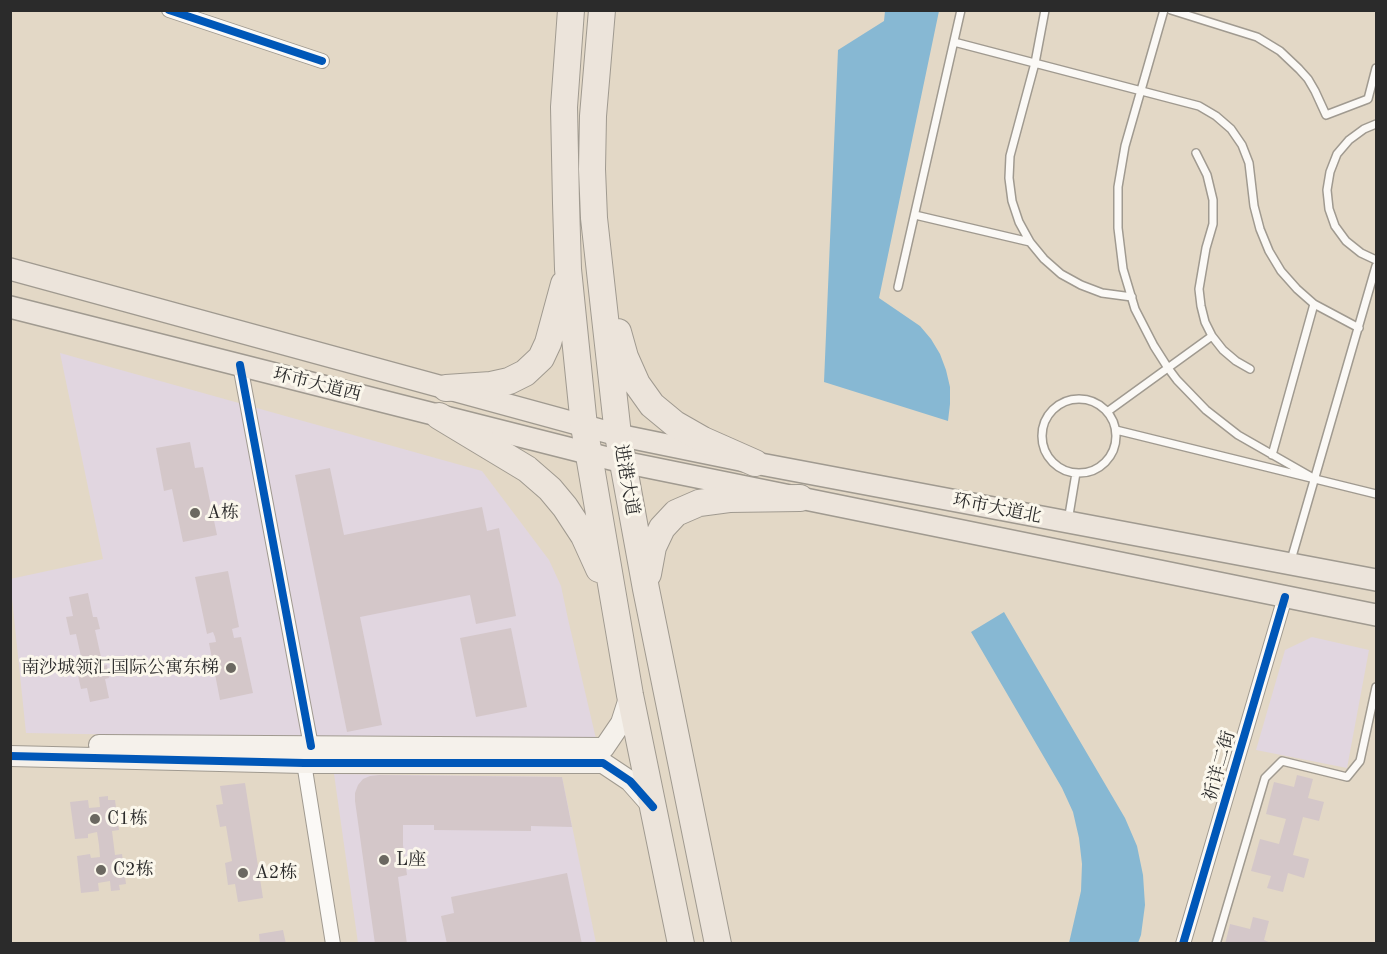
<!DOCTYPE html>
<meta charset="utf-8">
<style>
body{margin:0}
#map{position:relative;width:1387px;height:954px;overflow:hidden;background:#e3d8c6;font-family:"Old Standard TT",serif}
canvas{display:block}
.frame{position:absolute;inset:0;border:12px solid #2b2b2b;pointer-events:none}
</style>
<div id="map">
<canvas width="1387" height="954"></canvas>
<div class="frame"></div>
</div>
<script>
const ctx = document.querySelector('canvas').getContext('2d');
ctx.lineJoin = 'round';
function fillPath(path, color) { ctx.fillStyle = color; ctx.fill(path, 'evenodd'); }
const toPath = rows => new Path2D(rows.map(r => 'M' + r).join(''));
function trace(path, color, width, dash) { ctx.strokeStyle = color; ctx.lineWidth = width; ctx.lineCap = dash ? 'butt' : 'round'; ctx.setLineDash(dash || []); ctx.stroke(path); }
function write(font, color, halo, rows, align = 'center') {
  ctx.font = font + ' "Old Standard TT","Noto Serif SC",serif'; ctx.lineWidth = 6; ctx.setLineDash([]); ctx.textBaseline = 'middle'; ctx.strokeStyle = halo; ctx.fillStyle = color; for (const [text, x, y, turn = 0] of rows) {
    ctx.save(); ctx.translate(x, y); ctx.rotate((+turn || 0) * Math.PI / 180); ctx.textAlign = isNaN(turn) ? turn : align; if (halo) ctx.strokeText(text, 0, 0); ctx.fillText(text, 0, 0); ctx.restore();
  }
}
fillPath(toPath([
 [60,353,482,471,549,560,561,586,568,619,597,743,26,733,10,579,103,559],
 [1312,637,1369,650,1347,768,1256,750,1285,650],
 [334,774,562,777,596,943,358,943]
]), '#e1d6e0');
fillPath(toPath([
 [885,11,939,11,879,298,920,326,931,339,940,354,946,370,950,387,950,404,948,421,824,382,838,50,884,21],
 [1004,612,1125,818,1137,846,1143,875,1145,905,1141,935,1138,943,1069,943,1081,891,1082,864,1079,838,1073,812,1062,788,971,632]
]), '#87b8d3');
fillPath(toPath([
 [190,442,195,468,203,467,217,535,183,542,172,489,164,491,156,448],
 [330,468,344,535,482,507,487,531,499,528,516,616,476,624,470,595,360,617,382,725,347,732,295,475],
 [228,571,239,627,232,629,234,638,241,637,253,693,220,700,209,643,216,642,215,637,213,632,207,634,195,577],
 [88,593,93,617,97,617,100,629,95,630,103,666,107,665,109,678,105,679,109,698,90,702,87,688,81,689,77,671,84,670,76,634,70,635,66,617,73,616,69,597],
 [511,628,527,707,476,717,460,638],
 [379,775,562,777,572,827,531,826,531,831,434,830,434,825,403,825,403,845,407,875,398,877,407,944,375,944,355,801,355,793,358,785,363,779,370,776],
 [1297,775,1313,779,1308,798,1324,802,1319,821,1303,817,1293,855,1309,859,1304,878,1288,873,1283,892,1267,888,1271,876,1251,871,1260,839,1279,844,1286,819,1266,814,1274,782,1294,787],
 [245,783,263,898,238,902,235,884,228,885,225,863,232,861,226,826,220,827,216,805,223,804,220,786],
 [108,796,108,800,115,800,119,830,112,831,115,855,122,854,126,884,119,885,120,890,111,891,110,881,98,883,99,891,81,893,77,856,90,854,91,858,100,857,99,845,97,832,88,834,88,838,75,839,70,802,88,800,89,808,100,807,99,797],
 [567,873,582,944,447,944,441,916,454,913,451,897],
 [1253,917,1269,921,1264,940,1273,944,1225,944,1230,924,1250,929],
 [283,930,286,944,260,944,259,934]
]), '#d4c7c9');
const lane = toPath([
 [1045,10,1035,63,1010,156,1009,178,1012,201,1019,222,1030,242,1044,259,1061,274,1081,285,1102,293,1132,297],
 [1164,10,1125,146,1118,187,1118,228,1123,269,1135,309,1154,346,1168,368,1177,380,1206,410,1238,435,1315,479],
 [1171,10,1257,37,1280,51,1299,69,1308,79,1315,91,1326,115,1368,99,1376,68],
 [954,42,1199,106,1216,116,1231,129,1242,145,1249,163,1254,206,1260,229,1269,251,1281,271,1297,289,1314,304,1359,328],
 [1376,124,1364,129,1349,140,1337,154,1330,172,1327,190,1329,209,1335,226,1346,241,1361,253,1376,260],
 [1196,153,1207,175,1213,200,1213,224,1206,248,1199,289,1201,306,1205,322,1212,336,1223,350,1236,361,1250,369],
 [915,215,1030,242],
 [898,287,961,10],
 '1042 436a37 37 0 1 1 74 0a37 37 0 1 1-74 0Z',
 [1107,412,1212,336],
 [1116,430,1376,494],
 [1272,455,1314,304],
 [1068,521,1076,473],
 [1291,560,1376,266],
 [1216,944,1265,778,1282,761,1347,777,1360,761,1376,687]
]);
const street = toPath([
 [169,10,322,61],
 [240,365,311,746],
 [304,763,333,944],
 [1183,944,1285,597]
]);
const secondary = toPath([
 [99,745,604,748,621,723,630,695],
 [10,756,304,763,603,763,630,781,653,807]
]);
const primary = toPath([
 [10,269,618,435,755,463,1376,580],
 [10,307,623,462,1376,615]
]);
const highway = toPath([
 [571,10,564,107,566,203,568,269,584,426,630,695,681,944],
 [602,10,593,116,592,169,594,218,618,435,646,589,718,944],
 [618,332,625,357,637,384,652,405,675,424,703,440,755,463],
 [446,388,491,385,509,381,525,373,541,358,548,343,564,284],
 [439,416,527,469,550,489,565,507,584,536,599,569],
 [648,574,653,547,662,528,676,513,699,503,729,499,800,498]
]);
trace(lane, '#a09a90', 10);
trace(street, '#a09a90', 16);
trace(secondary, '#a09a90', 22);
trace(primary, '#a09a90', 24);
trace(highway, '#a09a90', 28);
trace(lane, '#fbf9f6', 7);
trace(street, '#fbf9f6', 14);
trace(secondary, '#f5f1eb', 20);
trace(primary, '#ece4db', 21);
trace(highway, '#ece4db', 26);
trace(toPath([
 [169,10,322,61],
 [240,365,311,746],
 [10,756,304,763,603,763,630,781,653,807],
 [1183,944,1285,597]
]), '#0057b8', 8);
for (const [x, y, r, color] of [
 [195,513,6,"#6b6861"],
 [231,668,6,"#6b6861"],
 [95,819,6,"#6b6861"],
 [384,860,6,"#6b6861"],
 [101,870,6,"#6b6861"],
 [243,873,6,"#6b6861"]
]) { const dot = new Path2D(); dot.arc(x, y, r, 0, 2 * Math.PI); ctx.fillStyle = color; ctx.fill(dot); trace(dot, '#fbf7ec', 2); }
write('18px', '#2b2b2b', '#fbf7ec', [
 ["环市大道西",317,385,14],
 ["进港大道",626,480,80],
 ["环市大道北",997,509,11],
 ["祈详二街",1220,766,-74]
]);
write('18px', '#2b2b2b', '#fbf7ec', [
 ["A栋",207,513],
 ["南沙城领汇国际公寓东梯",219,668,"right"],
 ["C1栋",107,819],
 ["L座",396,860],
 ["C2栋",113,870],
 ["A2栋",255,873]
], 'left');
</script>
